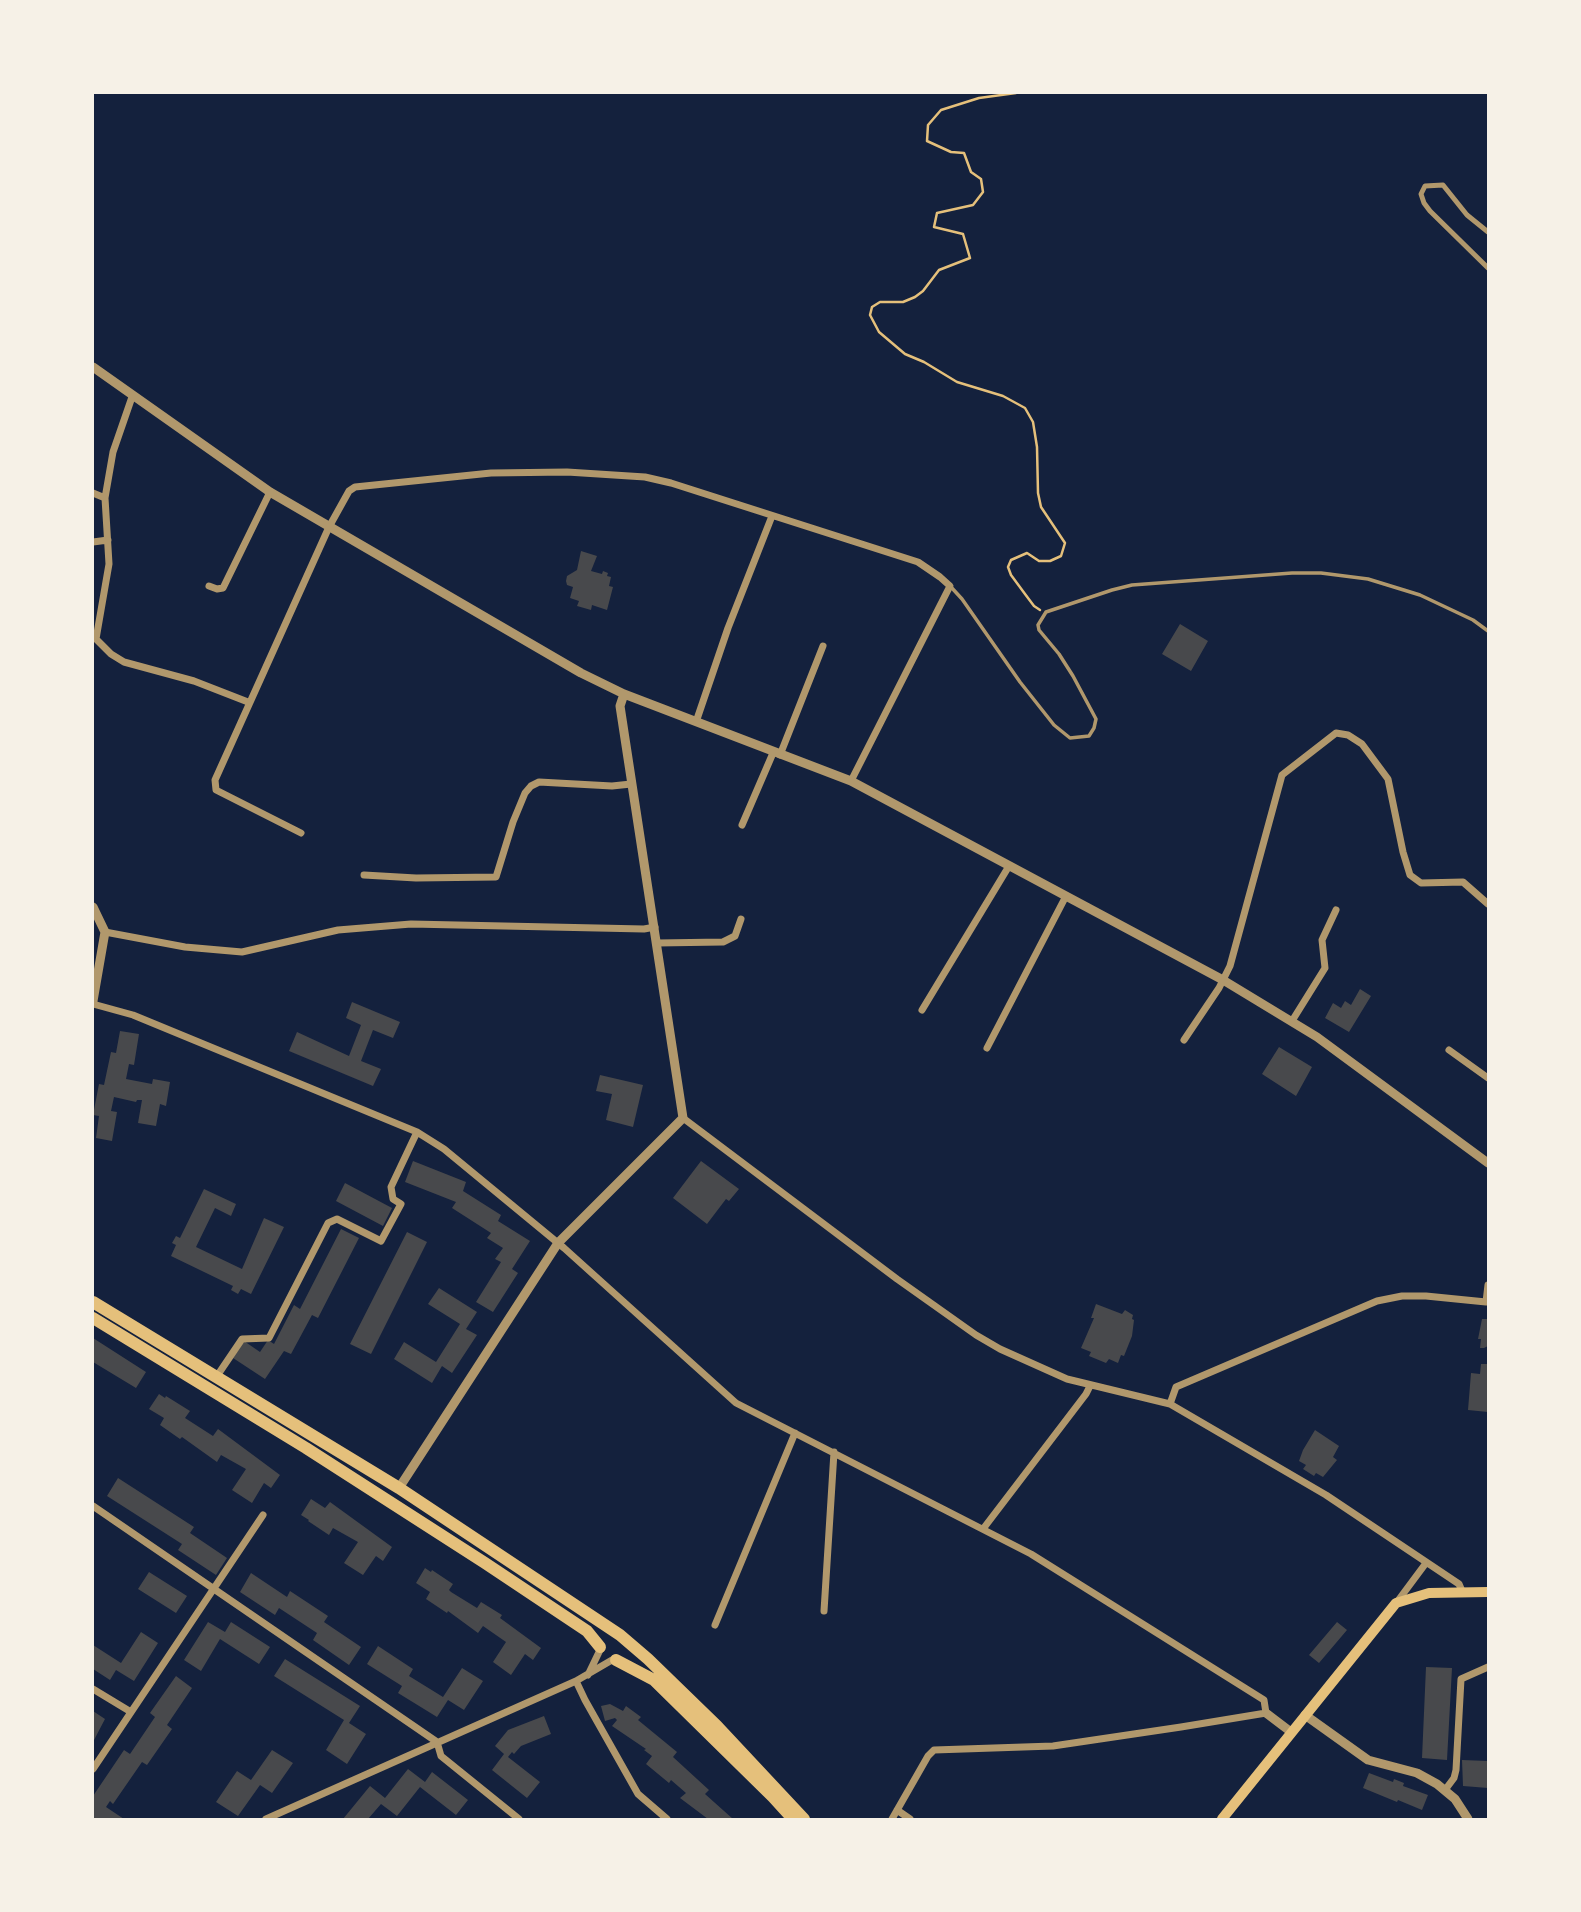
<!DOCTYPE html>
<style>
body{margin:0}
#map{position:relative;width:1581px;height:1912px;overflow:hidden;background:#14213d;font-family:"Golos Text",sans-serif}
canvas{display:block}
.frame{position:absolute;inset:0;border:94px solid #f6f1e7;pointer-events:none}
</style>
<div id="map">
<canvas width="1581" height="1912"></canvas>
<div class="frame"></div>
</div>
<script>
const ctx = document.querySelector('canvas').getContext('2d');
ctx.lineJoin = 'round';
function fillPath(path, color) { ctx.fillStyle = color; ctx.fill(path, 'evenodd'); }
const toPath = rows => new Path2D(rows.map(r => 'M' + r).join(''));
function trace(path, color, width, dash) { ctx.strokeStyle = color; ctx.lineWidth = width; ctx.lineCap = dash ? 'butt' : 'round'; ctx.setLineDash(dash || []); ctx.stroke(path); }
fillPath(toPath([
 [581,551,597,556,591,571,602,574,603,571,608,573,607,576,611,577,609,586,613,587,607,610,592,605,591,610,577,606,579,601,570,598,573,587,567,585,566,581,567,576,577,570],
 [1180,624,1208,641,1191,671,1162,654],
 [1360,989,1371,996,1349,1032,1325,1018,1333,1003,1341,1008,1345,1001,1351,1005],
 [352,1002,400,1022,393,1038,373,1030,361,1061,381,1069,373,1086,289,1051,297,1032,349,1056,361,1025,346,1018],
 [120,1031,139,1034,134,1065,129,1064,126,1079,152,1084,153,1079,170,1082,166,1106,160,1104,156,1126,138,1123,142,1100,137,1100,136,1102,114,1097,111,1111,117,1112,112,1141,96,1138,99,1116,93,1115,99,1084,104,1085,111,1052,116,1053],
 [1279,1047,1312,1067,1296,1096,1262,1074],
 [600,1075,643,1085,633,1127,606,1120,612,1094,596,1091],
 [413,1161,466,1182,463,1191,501,1215,498,1221,530,1241,512,1269,518,1273,493,1312,476,1302,501,1262,495,1259,503,1248,487,1238,491,1233,452,1208,456,1202,405,1182],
 [701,1161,739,1189,729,1201,726,1199,707,1224,673,1198],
 [345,1183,392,1208,383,1226,336,1201],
 [204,1189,236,1204,231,1216,215,1208,196,1247,242,1269,264,1218,284,1227,251,1294,241,1289,238,1294,231,1290,233,1286,171,1256,176,1245,172,1243,176,1236,180,1238],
 [341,1229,359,1238,318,1318,312,1315,291,1354,284,1351,265,1379,233,1358,244,1341,260,1352,268,1340,274,1344,294,1305,300,1309],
 [407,1232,427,1242,371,1354,350,1344],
 [439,1288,477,1312,466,1329,477,1335,452,1373,442,1366,432,1383,394,1359,404,1342,436,1362,460,1324,428,1304],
 [1096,1304,1122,1314,1125,1310,1133,1315,1132,1319,1134,1320,1132,1336,1124,1356,1121,1355,1118,1363,1109,1359,1106,1363,1089,1356,1091,1352,1081,1348,1094,1318,1091,1318],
 [1482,1319,1488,1319,1488,1346,1484,1348,1480,1348,1481,1339,1478,1339],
 [93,1338,146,1372,136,1388,93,1362],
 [1481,1364,1488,1364,1488,1412,1468,1410,1471,1373,1480,1374],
 [159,1394,165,1398,166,1396,190,1411,185,1418,213,1436,218,1429,280,1475,271,1488,264,1483,252,1503,232,1490,246,1469,221,1455,217,1462,182,1437,180,1439,160,1425,164,1418,149,1409],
 [1315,1430,1339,1446,1333,1457,1337,1460,1323,1477,1316,1473,1314,1476,1303,1469,1306,1465,1299,1461,1303,1450],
 [118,1478,194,1527,190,1533,227,1558,216,1575,178,1550,182,1544,107,1496],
 [311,1499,325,1508,330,1502,392,1547,383,1561,376,1556,363,1575,344,1563,358,1542,333,1528,329,1535,308,1521,309,1520,301,1515],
 [425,1568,431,1572,432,1570,453,1584,449,1590,451,1592,477,1608,481,1602,502,1615,500,1618,541,1648,533,1660,525,1654,511,1675,493,1662,506,1642,483,1626,478,1633,448,1611,447,1613,426,1599,430,1592,416,1583],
 [149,1572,187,1596,176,1613,138,1589],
 [251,1573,287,1597,290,1591,328,1616,324,1622,361,1647,349,1665,313,1640,317,1633,279,1608,275,1615,240,1592],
 [208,1622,225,1632,231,1622,270,1647,259,1664,220,1639,201,1671,184,1660],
 [1337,1622,1347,1630,1319,1663,1309,1655],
 [141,1632,158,1643,134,1681,116,1670,110,1680,93,1669,93,1645,121,1663],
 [378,1646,413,1669,409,1676,443,1697,462,1668,483,1681,464,1710,448,1700,437,1717,398,1693,402,1686,367,1664],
 [285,1659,360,1706,349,1723,366,1734,347,1764,326,1750,344,1720,274,1676],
 [1426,1667,1452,1668,1447,1760,1422,1758],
 [176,1676,192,1688,167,1725,172,1729,147,1765,142,1762,113,1804,110,1801,106,1807,124,1819,94,1819,93,1796,124,1750,130,1754,155,1717,150,1713],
 [610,1704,623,1711,626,1706,641,1717,638,1720,677,1752,673,1757,709,1790,705,1794,733,1819,708,1819,680,1798,686,1793,671,1780,669,1783,646,1764,652,1756,644,1750,646,1749,612,1726,617,1720,615,1718,605,1721,601,1706],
 [93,1711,105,1719,93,1742],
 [544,1716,551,1734,521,1746,514,1754,512,1752,508,1757,540,1782,527,1798,492,1770,504,1754,495,1746,508,1730],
 [272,1750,293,1763,272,1793,260,1785,238,1816,216,1802,237,1771,251,1780],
 [1462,1760,1488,1761,1488,1788,1463,1786],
 [408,1769,425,1782,432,1772,468,1800,456,1815,420,1787,397,1816,381,1804,368,1819,343,1819,370,1786,385,1798],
 [1369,1773,1393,1782,1394,1779,1404,1783,1403,1786,1428,1795,1422,1810,1398,1800,1397,1802,1363,1788]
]), '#48494c');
trace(toPath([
 [1016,93,979,98,941,110,928,125,927,141,951,152,964,153,971,172,981,179,983,192,973,205,937,213,934,227,963,234,970,258,939,270,923,291,915,297,903,302,880,302,872,307,870,315,879,332,905,354,924,362,957,382,1003,396,1025,408,1033,422,1037,447,1038,493,1041,507,1065,543,1061,556,1050,561,1039,561,1027,553,1011,560,1008,567,1011,575,1025,594,1034,606,1040,610]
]), '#e5c07b', 2.5);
trace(toPath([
 [951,587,962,599,1020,682,1054,725,1070,738,1089,736,1094,728,1096,719,1073,676,1059,654,1039,630,1038,625,1046,612,1112,590,1132,585,1292,573,1321,573,1368,579,1420,595,1473,620,1488,631]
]), '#b1986c', 3.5);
trace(toPath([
 [1488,232,1467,215,1443,185,1425,186,1421,194,1424,203,1430,211,1488,268]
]), '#b1986c', 5);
trace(toPath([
 [132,397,113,452,105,498,109,564,96,639,111,654,124,662,194,681,248,702],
 [93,493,105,498],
 [93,542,108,540],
 [209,586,217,589,223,588,270,492],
 [696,722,728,628,772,516],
 [780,755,823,646],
 [742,825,773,753],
 [301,833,216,790,215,780,329,527,349,491,355,487,491,473,567,472,645,477,671,483,918,562,940,577,950,586,851,781],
 [364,875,416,878,496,877,513,822,525,793,531,786,539,782,612,786,631,784],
 [105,932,185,947,242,952,338,930,411,924,644,929,655,927],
 [657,943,723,942,735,936,741,919],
 [93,1004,133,1015,417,1132,444,1149,564,1248,736,1403,1031,1554,1264,1700,1266,1713,1181,1727,1053,1746,934,1750,928,1756,892,1819],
 [922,1010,1009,866],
 [1292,1021,1325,968,1322,940,1336,910],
 [1184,1040,1219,988,1230,966,1282,775,1336,733,1348,735,1362,744,1388,779,1403,852,1410,875,1421,883,1463,882,1488,904],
 [987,1048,1066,896],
 [1449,1050,1488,1078],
 [683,1118,897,1279,976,1335,1000,1349,1067,1379,1170,1404,1326,1495,1459,1584,1462,1591],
 [217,1376,242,1339,269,1338,328,1223,337,1219,381,1241,401,1204,393,1199,391,1187,417,1132],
 [1170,1404,1176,1387,1377,1301,1402,1296,1426,1296,1486,1302,1488,1285],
 [93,1506,437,1742,441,1756,519,1819],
 [983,1529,1086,1394,1090,1386],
 [1397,1602,1426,1563],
 [824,1611,834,1452],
 [715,1625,795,1433],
 [588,1675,600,1650],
 [576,1681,585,1700,638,1794,667,1819],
 [93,1689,131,1712],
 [93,1769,263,1515],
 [1445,1790,1454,1778,1456,1770,1461,1679,1488,1667],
 [897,1810,910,1819],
 [266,1819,576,1681,612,1660]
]), '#b1986c', 7);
trace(toPath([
 [93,367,270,492,581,673,624,694,851,781,1223,980,1317,1037,1488,1163],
 [93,907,105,932,93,1001],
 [399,1488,558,1243,683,1118,620,706,624,694],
 [1266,1713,1291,1732],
 [1305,1715,1368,1760,1417,1773,1437,1784,1455,1799,1468,1819]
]), '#b1986c', 9);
trace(toPath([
 [1222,1819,1396,1603,1429,1593,1488,1592]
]), '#e5c07b', 10);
trace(toPath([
 [93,1302,399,1488,620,1635,648,1659,717,1726,804,1819],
 [93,1318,306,1448,485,1563,587,1631,600,1647],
 [616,1660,654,1680,773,1797,793,1819]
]), '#e5c07b', 12);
</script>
